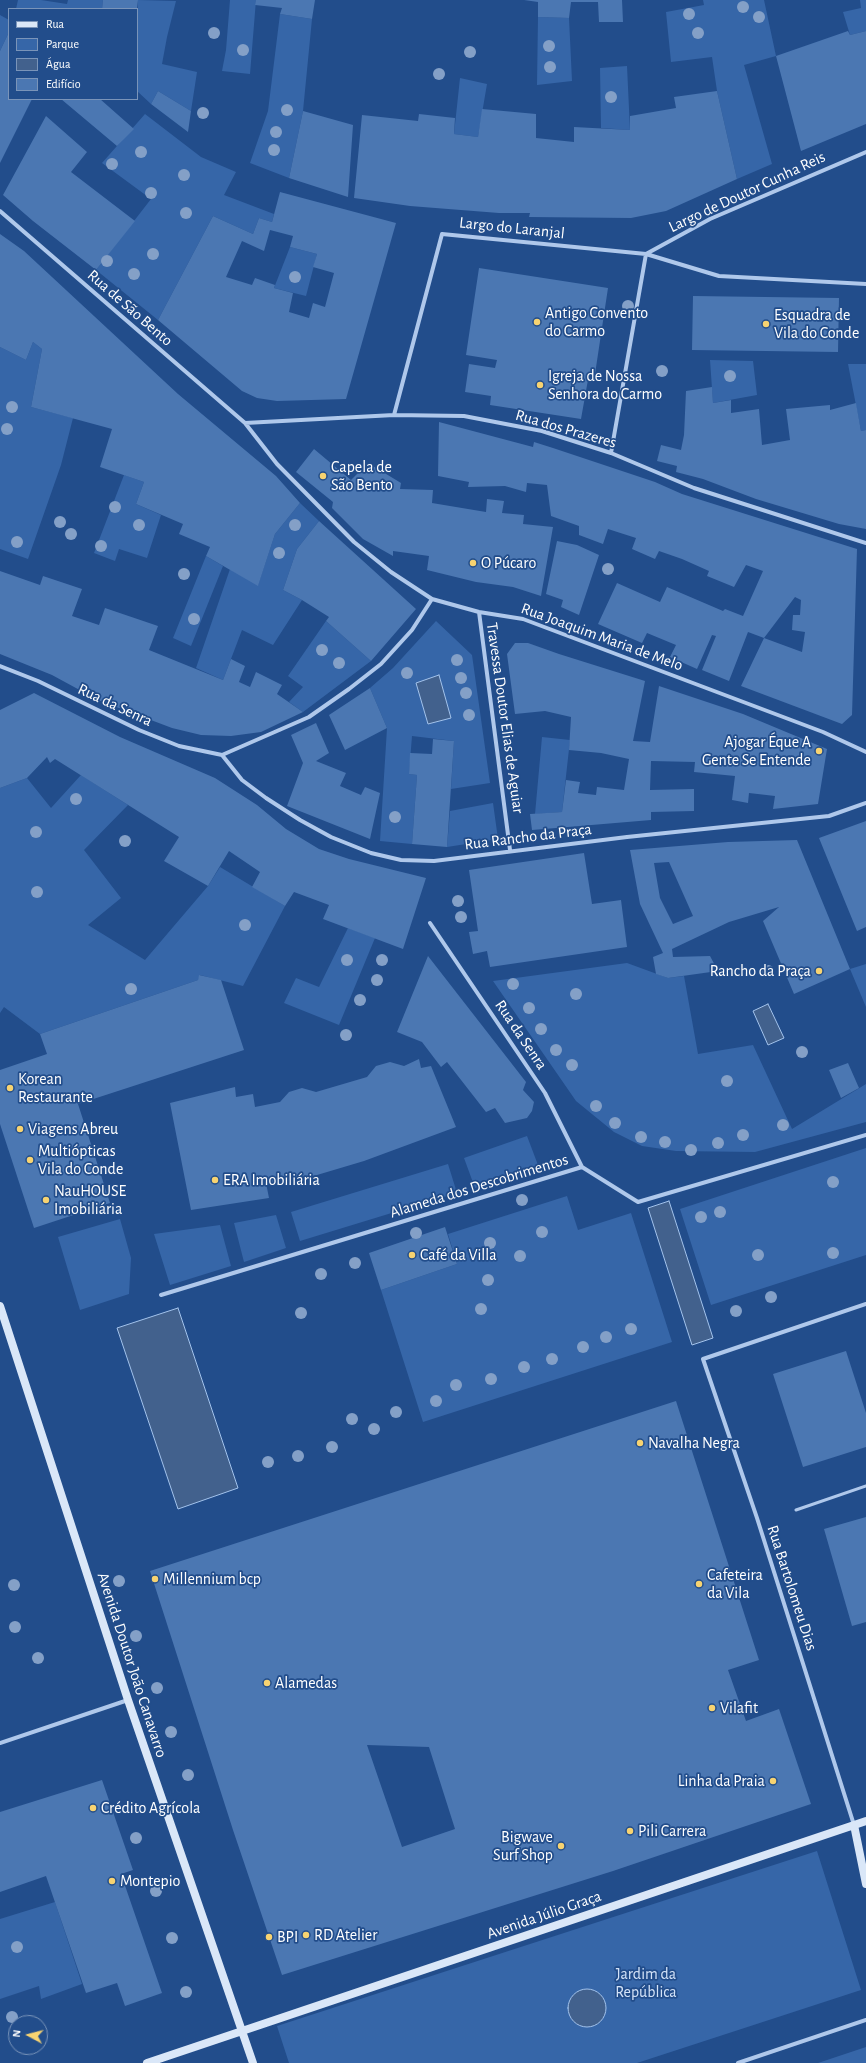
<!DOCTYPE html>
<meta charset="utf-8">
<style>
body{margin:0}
#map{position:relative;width:866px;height:2063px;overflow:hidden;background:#224d8b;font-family:"Alegreya Sans",sans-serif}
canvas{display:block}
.legend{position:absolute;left:8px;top:8px;width:130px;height:92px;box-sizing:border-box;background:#224d8b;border:1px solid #7a94b9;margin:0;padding:5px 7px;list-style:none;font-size:12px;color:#fff}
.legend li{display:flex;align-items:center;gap:8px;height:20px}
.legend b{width:20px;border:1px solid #7a94b9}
.north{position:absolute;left:8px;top:2015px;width:40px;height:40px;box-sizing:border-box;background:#224d8b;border:1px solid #7a94b9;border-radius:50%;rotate:277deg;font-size:11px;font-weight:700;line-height:16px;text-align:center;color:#fff}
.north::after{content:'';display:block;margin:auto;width:14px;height:18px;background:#f7d371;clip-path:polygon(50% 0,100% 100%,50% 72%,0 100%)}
</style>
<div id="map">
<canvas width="866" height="2063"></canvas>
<ul class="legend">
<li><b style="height:5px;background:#dae7f8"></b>Rua</li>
<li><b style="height:11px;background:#3666a8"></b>Parque</li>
<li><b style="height:11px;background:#42618d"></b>Água</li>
<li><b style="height:11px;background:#4b77b2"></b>Edifício</li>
</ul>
<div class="north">N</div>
</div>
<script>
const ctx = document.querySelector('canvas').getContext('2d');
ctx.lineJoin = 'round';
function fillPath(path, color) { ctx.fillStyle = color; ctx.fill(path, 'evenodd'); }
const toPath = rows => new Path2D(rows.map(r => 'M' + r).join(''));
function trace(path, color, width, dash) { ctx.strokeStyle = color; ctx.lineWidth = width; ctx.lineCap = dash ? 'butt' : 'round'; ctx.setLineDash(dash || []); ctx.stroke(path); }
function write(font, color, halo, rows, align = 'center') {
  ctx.font = font + ' "Alegreya Sans",sans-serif'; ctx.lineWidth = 3.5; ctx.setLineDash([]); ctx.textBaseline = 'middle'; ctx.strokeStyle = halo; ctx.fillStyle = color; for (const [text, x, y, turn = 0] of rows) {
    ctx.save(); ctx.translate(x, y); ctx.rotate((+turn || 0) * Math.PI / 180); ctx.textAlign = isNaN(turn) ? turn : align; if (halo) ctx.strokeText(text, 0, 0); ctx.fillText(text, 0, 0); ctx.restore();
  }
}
fillPath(toPath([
 [18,0,41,0,67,4,68,0,103,0,102,9,16,9],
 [138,0,176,1,167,37,162,64,197,72,191,111,158,91,151,104,137,91],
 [230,0,256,0,250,74,222,71,226,50],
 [703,0,764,0,776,56,744,65,772,164,737,179,717,91,712,57,671,62,666,12,704,5],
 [860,0,866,0,866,31,850,35,843,12,861,8],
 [280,14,312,19,303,111,289,178,250,163,268,111],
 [0,15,9,20,9,32,0,51],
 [538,17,569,18,572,81,537,85],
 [627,66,630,130,601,128,600,68],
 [460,78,487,84,478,137,454,134],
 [145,114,201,157,236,172,224,195,274,214,272,222,259,218,253,234,213,216,158,320,96,270,151,199,102,163],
 [290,247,317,254,306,296,274,288],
 [33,342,42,349,31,407,73,418,61,465,28,559,0,549,0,347,26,360],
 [710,360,753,361,757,395,713,403],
 [848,364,866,364,866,430,861,431],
 [124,475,144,482,136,504,161,515,147,558,119,549,115,561,94,553],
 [300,503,319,521,297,549,283,590,302,600,273,645,242,630,223,680,196,668,230,569,258,585,275,534],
 [206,556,223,566,191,646,173,638],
 [326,621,371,661,303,712,289,702,303,687,288,676],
 [436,621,472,655,490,783,451,789,454,741,412,736,409,774,417,775,412,844,380,841,387,728,370,688,393,668],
 [542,737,570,740,562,812,535,814],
 [81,775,128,805,84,850,121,898,88,925,145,960,208,886,220,867,285,906,243,986,200,975,198,980,40,1034,4,1007,0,1013,0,788,27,778,51,808],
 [493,803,498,839,447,847,450,811],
 [348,928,375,938,339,1025,284,1003,296,978,319,987],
 [627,963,668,978,684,976,698,1054,753,1045,792,1129,866,1084,866,1122,755,1152,676,1151,642,1146,614,1132,576,1101,493,981],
 [866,964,866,1007,850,969],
 [527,1136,538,1165,475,1188,464,1158],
 [866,1148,866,1255,711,1305,680,1209],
 [448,1164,457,1193,300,1241,291,1212],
 [567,1196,578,1230,631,1213,672,1342,423,1422,381,1290,457,1264,448,1234],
 [276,1215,286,1248,244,1262,234,1223],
 [120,1219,131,1258,129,1294,80,1310,58,1237],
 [220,1225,231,1266,170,1285,154,1234],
 [817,1851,861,1990,637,2063,289,2063,277,2026],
 [55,1902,82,1984,41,1999,39,1986,0,1999,0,1919],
 [866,2047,866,2063,818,2063]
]), '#3666a8');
const water = toPath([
 [439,675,451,718,428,724,416,683,439,675],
 [768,1004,784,1038,768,1045,753,1011,768,1004],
 [669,1201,713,1338,692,1345,648,1208,669,1201],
 [178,1308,238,1488,178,1509,117,1328,178,1308],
 '568 2008a19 19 0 1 1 38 0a19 19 0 1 1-38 0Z'
]);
fillPath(water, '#42618d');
trace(water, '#a3c3ec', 1);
fillPath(toPath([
 [103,0,138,0,137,9,102,9],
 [256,0,315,0,312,19,280,14,282,8,255,5],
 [524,0,622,0,623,22,599,22,598,2,571,2,569,18,538,17,538,2],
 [848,31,850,35,866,31,866,124,801,151,776,56],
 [9,32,9,99,32,99,0,163,0,51],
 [158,91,191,111,188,132,151,104],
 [717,91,737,179,666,211,631,218,529,217,530,213,499,213,410,206,354,198,362,115,418,121,419,114,455,118,454,134,478,137,482,109,536,114,536,138,574,142,574,127,630,130,630,116,676,108,674,97],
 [61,99,100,99,134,129,117,146],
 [303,111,353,125,348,197,289,178],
 [46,116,87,152,71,172,135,221,96,270,33,221,3,195],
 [280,192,396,223,346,399,277,401,257,398,242,391,158,320,213,216,253,234,259,218,272,222],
 [270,230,293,236,290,247,317,254,313,267,334,273,325,307,313,303,309,318,289,312,293,293,274,288,275,285,255,278,252,285,226,277,242,241,264,251],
 [0,234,24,251,178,394,276,476,300,503,275,534,258,586,206,556,210,547,179,534,183,524,136,504,144,482,100,467,112,429,31,407,42,349,33,342,26,360,0,347],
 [479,268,608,288,595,374,589,374,581,419,490,405,491,396,465,392,469,364,495,368,497,360,466,355],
 [693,296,839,298,838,352,692,350],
 [712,387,713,403,731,400,731,413,759,409,762,445,790,440,786,409,830,405,830,410,856,403,861,431,866,430,866,529,839,524,756,499,703,479,676,472,677,466,657,461,661,445,681,450,684,435,686,391],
 [439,422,533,447,534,442,553,448,655,482,682,494,857,549,852,715,842,724,741,686,764,638,748,632,729,681,702,670,716,636,712,635,697,669,670,657,676,645,647,633,642,643,598,624,617,583,660,602,667,587,723,611,725,609,743,616,763,571,746,565,734,587,707,576,709,571,682,559,659,551,655,559,632,549,636,538,608,529,603,544,579,535,579,526,551,516,547,485,527,483,526,492,505,486,468,487,469,482,438,476],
 [795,597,801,600,800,615,793,615,792,630,805,632,802,652,764,638],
 [314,449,351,480,368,463,401,483,400,489,433,490,432,503,486,512,487,499,504,501,502,513,524,515,523,524,553,527,541,596,513,587,476,582,427,570,429,556,393,551,393,556,363,539,332,508,333,502,296,472],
 [319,521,416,609,371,661,326,621,329,617,302,600,283,590,297,549],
 [557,541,577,545,599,555,579,615,561,607,563,600,546,594],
 [0,571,40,585,43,576,82,589,72,616,99,625,105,608,158,626,149,650,223,680,231,659,245,666,239,682,250,687,256,672,282,685,277,694,303,712,261,732,231,736,201,735,172,728,98,700,52,675,0,654],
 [515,643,528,643,559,654,645,681,633,741,650,742,659,686,743,714,827,749,818,804,773,809,775,796,749,793,748,803,732,800,735,776,694,772,695,762,651,761,650,790,694,789,694,811,651,812,651,820,532,830,530,814,562,812,566,780,580,782,578,793,596,795,597,787,624,790,629,759,601,753,569,750,571,717,545,711,515,714,507,654],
 [370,688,387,728,345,750,329,715],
 [34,693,120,737,215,778,257,805,286,829,319,849,349,859,426,878,403,949,323,919,329,905,294,892,285,906,252,887,260,872,229,851,208,886,164,861,179,837,55,759,50,763,47,757,27,778,0,788,0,710],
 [316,723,329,753,316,761,346,773,340,786,361,795,365,787,380,793,370,839,287,806,303,763,291,735],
 [433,739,454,741,447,847,412,844,417,775,409,774,410,753,432,754],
 [866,821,866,927,857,931,819,838],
 [797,840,850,969,794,994,763,921,779,907,729,922,672,949,673,957,710,956,718,971,668,978,656,974,653,957,663,953,640,904,630,850,728,842],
 [669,862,693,916,673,924,660,898,654,863],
 [584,853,592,904,621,900,627,947,490,967,487,951,473,954,469,932,478,931,469,870],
 [428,956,526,1082,523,1090,534,1102,532,1111,527,1118,505,1123,495,1108,486,1112,447,1062,441,1067,422,1042,397,1032],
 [199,975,221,980,244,1050,78,1104,110,1203,34,1228,0,1124,0,1070,47,1054,40,1034,198,980],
 [419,1059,421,1068,431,1066,456,1127,364,1161,317,1175,266,1183,269,1198,191,1210,170,1103,235,1087,236,1097,253,1094,255,1107,280,1102,289,1092,302,1088,316,1092,367,1077,376,1066,390,1062,404,1066],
 [848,1063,859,1088,841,1098,829,1070],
 [445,1227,457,1264,381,1290,369,1253],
 [846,1351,866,1413,866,1447,803,1467,773,1374],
 [676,1401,759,1660,728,1670,746,1721,779,1709,811,1804,613,1871,282,1975,233,1830,150,1571],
 [367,1745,429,1747,455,1829,402,1847],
 [866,1517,866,1622,852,1626,824,1529],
 [102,1780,133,1870,121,1874,162,1993,125,2006,117,1983,86,1993,46,1876,0,1892,0,1812]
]), '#4b77b2');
trace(toPath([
 [796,1510,866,1486]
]), '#afc8eb', 3);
trace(toPath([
 [866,152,710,219,646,254,719,276,866,284],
 [0,211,245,423,277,464,354,542,391,572,432,599,479,612,523,619,823,732,866,752],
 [394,415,442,234,646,254,611,453],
 [245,423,394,415,464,416,542,431,611,453,694,488,866,543],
 [479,612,510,850],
 [0,666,38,681,139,730,179,746,222,755],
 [222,755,242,780,266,798,300,820,331,837,371,853,401,860,434,861,627,837,829,816,866,803],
 [222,755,309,717,349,689,381,664,412,630,432,599],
 [430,923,545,1093,582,1167],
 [161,1295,582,1167,638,1202,866,1135],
 [0,1743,128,1700],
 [854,1825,757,1518,703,1359,866,1304],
 [738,2063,866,2020]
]), '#afc8eb', 4);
trace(toPath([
 [0,1306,128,1700,253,2063],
 [854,1825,866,1884],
 [147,2063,866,1821]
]), '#dae7f8', 8);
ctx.fillStyle = '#84a0c7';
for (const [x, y] of [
 [743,7],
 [689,14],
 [759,17],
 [214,33],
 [698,33],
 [549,46],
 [243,50],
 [470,52],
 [550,67],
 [439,74],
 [611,97],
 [287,110],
 [203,113],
 [276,132],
 [274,150],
 [141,152],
 [112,164],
 [184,175],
 [151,193],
 [186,213],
 [153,254],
 [107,261],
 [134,274],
 [295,277],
 [628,306],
 [662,371],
 [730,376],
 [12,407],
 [7,429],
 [115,507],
 [60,522],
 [139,525],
 [295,525],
 [71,534],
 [17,542],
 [101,546],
 [279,553],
 [608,569],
 [184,574],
 [194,619],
 [322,650],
 [457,660],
 [339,663],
 [407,673],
 [461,678],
 [466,693],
 [469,715],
 [76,799],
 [395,817],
 [36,832],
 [125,841],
 [37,892],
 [458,901],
 [461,917],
 [245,925],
 [347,960],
 [382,960],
 [768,971],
 [377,980],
 [513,984],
 [131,989],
 [576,994],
 [360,1000],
 [529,1008],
 [541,1029],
 [346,1035],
 [556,1050],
 [802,1052],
 [572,1065],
 [727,1081],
 [596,1106],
 [615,1123],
 [783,1125],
 [743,1135],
 [641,1137],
 [665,1142],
 [718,1143],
 [691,1150],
 [833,1182],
 [522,1200],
 [720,1212],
 [701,1217],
 [542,1232],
 [416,1233],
 [490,1243],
 [833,1253],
 [758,1255],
 [520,1256],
 [355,1263],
 [321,1274],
 [488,1280],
 [771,1297],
 [481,1309],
 [736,1311],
 [301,1313],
 [631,1329],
 [606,1337],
 [583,1347],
 [552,1359],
 [524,1367],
 [491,1379],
 [456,1385],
 [436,1401],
 [396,1412],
 [352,1419],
 [374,1429],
 [332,1447],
 [298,1456],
 [268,1462],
 [119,1581],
 [14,1585],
 [15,1627],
 [136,1636],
 [38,1658],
 [157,1688],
 [171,1732],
 [188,1775],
 [136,1838],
 [156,1891],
 [172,1938],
 [17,1947],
 [186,1992],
 [12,2017]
]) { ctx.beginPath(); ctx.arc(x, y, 6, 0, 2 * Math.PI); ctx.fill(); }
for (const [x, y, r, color] of [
 [537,322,4,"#f7d371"],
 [766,324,4,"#f7d371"],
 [540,385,4,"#f7d371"],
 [323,476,4,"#f7d371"],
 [473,563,4,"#f7d371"],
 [819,751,4,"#f7d371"],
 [819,971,4,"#f7d371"],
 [10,1088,4,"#f7d371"],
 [20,1129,4,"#f7d371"],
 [30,1160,4,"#f7d371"],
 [215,1180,4,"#f7d371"],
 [46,1200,4,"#f7d371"],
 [412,1255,4,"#f7d371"],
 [640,1443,4,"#f7d371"],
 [155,1579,4,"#f7d371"],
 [699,1584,4,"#f7d371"],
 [267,1683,4,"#f7d371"],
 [712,1708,4,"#f7d371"],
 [773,1781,4,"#f7d371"],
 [93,1808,4,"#f7d371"],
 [630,1831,4,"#f7d371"],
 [561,1846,4,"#f7d371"],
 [112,1881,4,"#f7d371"],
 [306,1935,4,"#f7d371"],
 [269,1937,4,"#f7d371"]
]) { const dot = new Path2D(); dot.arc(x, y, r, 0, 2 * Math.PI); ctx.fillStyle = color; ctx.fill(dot); trace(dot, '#224d8b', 1.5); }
write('16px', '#fff', '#224d8b', [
 ["Largo de Doutor Cunha Reis",747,192,-25],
 ["Largo do Laranjal",512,228,6],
 ["Rua de São Bento",130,308,41],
 ["Rua dos Prazeres",566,429,16],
 ["Rua Joaquim Maria de Melo",602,637,20],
 ["Rua da Senra",115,705,25],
 ["Travessa Doutor Elias de Aguiar",505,718,82],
 ["Rua Rancho da Praça",528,837,-7],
 ["Rua da Senra",521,1035,56],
 ["Alameda dos Descobrimentos",479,1186,-17],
 ["Rua Bartolomeu Dias",792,1588,72],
 ["Avenida Doutor João Canavarro",132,1665,72],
 ["Avenida Júlio Graça",544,1915,-19]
]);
write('16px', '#fff', '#224d8b', [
 ["Antigo Convento",545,313],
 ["do Carmo",545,331],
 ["Esquadra de",774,315],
 ["Vila do Conde",774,333],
 ["Igreja de Nossa",548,376],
 ["Senhora do Carmo",548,394],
 ["Capela de",331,467],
 ["São Bento",331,485],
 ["O Púcaro",481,563],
 ["Ajogar Éque A",811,742,"right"],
 ["Gente Se Entende",811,760,"right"],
 ["Rancho da Praça",811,971,"right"],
 ["Korean",18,1079],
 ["Restaurante",18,1097],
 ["Viagens Abreu",28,1129],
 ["Multiópticas",38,1151],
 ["Vila do Conde",38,1169],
 ["ERA Imobiliária",223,1180],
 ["NauHOUSE",54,1191],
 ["Imobiliária",54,1209],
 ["Café da Villa",420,1255],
 ["Navalha Negra",648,1443],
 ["Cafeteira",707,1575],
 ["da Vila",707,1593],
 ["Millennium bcp",163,1579],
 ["Alamedas",275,1683],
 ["Vilafit",720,1708],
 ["Linha da Praia",765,1781,"right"],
 ["Crédito Agrícola",101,1808],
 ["Pili Carrera",638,1831],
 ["Bigwave",553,1837,"right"],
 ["Surf Shop",553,1855,"right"],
 ["Montepio",120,1881],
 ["RD Atelier",314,1935],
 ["BPI",277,1937]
], 'left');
write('16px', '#d4e3f8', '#224d8b', [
 ["Jardim da",646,1974],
 ["República",646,1992]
]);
</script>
